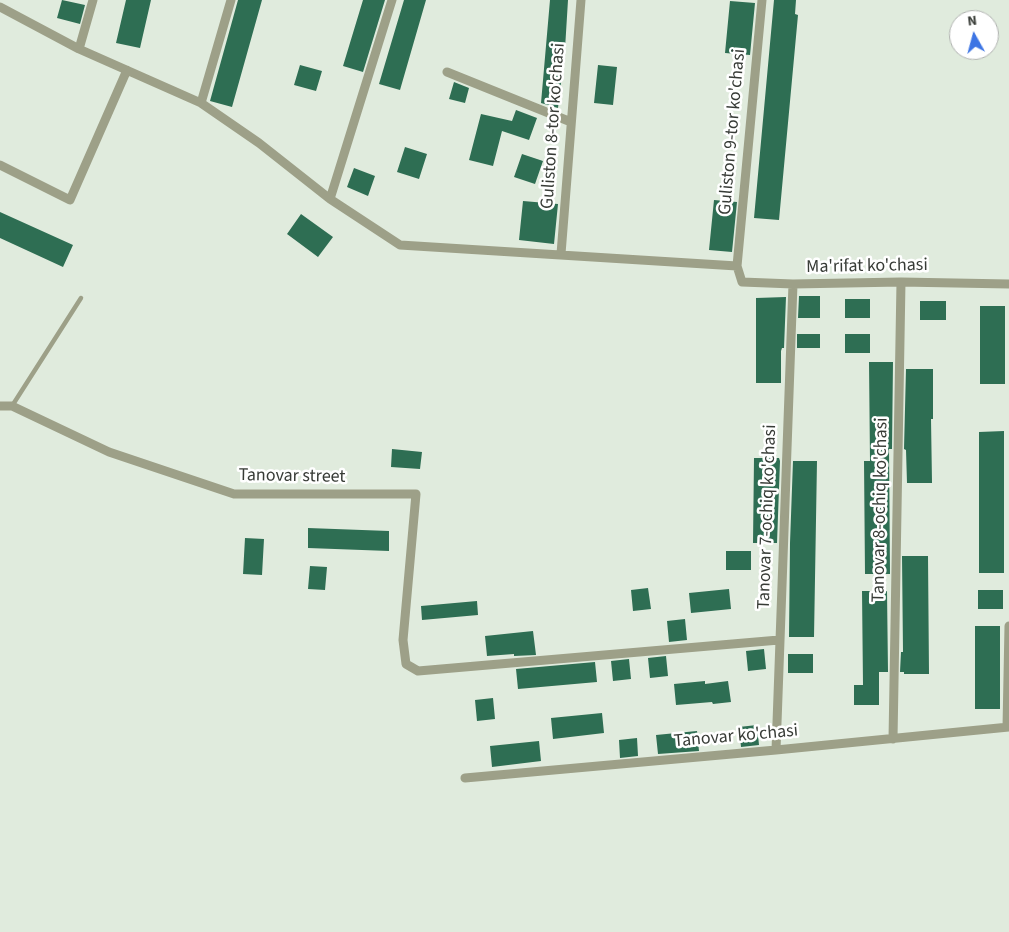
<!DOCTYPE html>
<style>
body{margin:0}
#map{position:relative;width:1009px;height:932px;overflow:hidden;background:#e0ebdd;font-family:"Source Sans 3",sans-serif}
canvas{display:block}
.north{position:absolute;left:949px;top:10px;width:50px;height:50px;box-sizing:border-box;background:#fff;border:1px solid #afb1af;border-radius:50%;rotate:353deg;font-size:14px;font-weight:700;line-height:20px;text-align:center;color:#373b36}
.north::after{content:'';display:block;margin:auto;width:18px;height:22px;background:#3d75e4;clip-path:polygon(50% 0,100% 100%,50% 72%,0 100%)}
</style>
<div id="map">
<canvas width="1009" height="932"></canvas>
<div class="north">N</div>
</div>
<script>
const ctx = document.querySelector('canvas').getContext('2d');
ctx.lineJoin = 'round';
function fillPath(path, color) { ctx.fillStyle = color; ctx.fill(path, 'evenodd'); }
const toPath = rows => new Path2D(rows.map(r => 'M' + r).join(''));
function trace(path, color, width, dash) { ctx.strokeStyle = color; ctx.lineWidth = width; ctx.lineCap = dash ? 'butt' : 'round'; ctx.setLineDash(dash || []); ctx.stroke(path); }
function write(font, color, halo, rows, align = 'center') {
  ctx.font = font + ' "Source Sans 3",sans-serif'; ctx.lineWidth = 5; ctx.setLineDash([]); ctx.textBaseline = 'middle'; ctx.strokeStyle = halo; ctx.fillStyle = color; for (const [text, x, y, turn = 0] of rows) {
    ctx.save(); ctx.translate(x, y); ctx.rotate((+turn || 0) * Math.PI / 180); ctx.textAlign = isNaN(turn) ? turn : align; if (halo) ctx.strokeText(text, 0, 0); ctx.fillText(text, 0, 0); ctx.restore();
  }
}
fillPath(toPath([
 [62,0,85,5,80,24,57,18],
 [126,0,151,0,140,48,116,43],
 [238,0,262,0,232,107,210,101],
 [363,0,385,0,363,72,343,66],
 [404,0,426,0,400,90,379,84],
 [550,0,568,0,565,49,558,108,541,103],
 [774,0,796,0,795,14,798,15,779,220,754,218],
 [730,1,755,3,750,55,725,53],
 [300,65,322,71,316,91,294,85],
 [598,65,617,67,613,105,594,103],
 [454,82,469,88,465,103,449,99],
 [516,110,537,118,529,140,502,131,493,166,469,160,481,114,512,121],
 [405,147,427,154,419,179,397,172],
 [522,154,543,161,535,184,514,177],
 [354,168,375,176,368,196,347,187],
 [714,200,737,202,732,252,709,250],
 [523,201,558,204,554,244,519,240],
 [0,212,73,245,63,267,0,238],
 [301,214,333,237,318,257,287,234],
 [799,296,820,296,820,318,798,318],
 [786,297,784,348,782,348,781,351,781,383,756,383,756,298],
 [845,299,870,299,870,318,845,318],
 [920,301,946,301,946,320,920,320],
 [980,306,1005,306,1005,384,980,384],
 [797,334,820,334,820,348,797,348],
 [845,334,870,334,870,353,845,353],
 [869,362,893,362,892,449,889,449,890,574,865,574,864,461,870,461],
 [906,369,933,369,933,419,931,419,932,483,907,483,906,450,904,449],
 [1004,431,1004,573,979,573,979,432],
 [392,449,422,452,420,469,391,467],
 [754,458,779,458,780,461,777,543,753,543],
 [793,461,817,461,814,637,789,637,790,543],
 [308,528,389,531,389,551,308,548],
 [245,538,264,539,262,575,243,574],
 [726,551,751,551,751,570,726,570],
 [902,556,928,556,929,674,904,674,904,672,900,672,901,652,903,652],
 [310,566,327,567,325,590,308,589],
 [648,588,651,609,633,611,631,590],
 [729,589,731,609,691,613,689,593],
 [978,590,1003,590,1003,609,978,609],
 [862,591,887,591,888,672,879,672,879,705,854,705,854,685,863,685],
 [477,601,478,615,422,620,421,606],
 [685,619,687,640,669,642,667,621],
 [975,626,1000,626,1000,709,975,709],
 [533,631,536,655,514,656,514,654,487,656,485,636],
 [764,649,766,669,748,671,746,651],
 [788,654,813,654,813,673,788,673],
 [666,656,668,676,650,678,648,658],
 [629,659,631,679,613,681,611,661],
 [595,662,597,682,518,689,516,669],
 [705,681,705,684,728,681,731,702,713,704,712,702,676,705,674,684],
 [493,698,495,719,477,721,475,700],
 [602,713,604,733,553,739,551,718],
 [757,725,759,745,741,747,739,727],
 [697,731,699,751,658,754,656,735],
 [637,738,638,756,620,758,619,740],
 [539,741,541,761,492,767,490,746]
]), '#2e6e53');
trace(toPath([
 [12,406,81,298]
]), '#9da088', 4.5);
trace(toPath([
 [762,0,737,266,742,282,793,284,901,282,1009,284],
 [0,7,79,49,201,103,259,143,330,199,400,245,737,266],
 [79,49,93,0],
 [447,72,571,122],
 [201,103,231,0],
 [0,165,70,200,127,70],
 [330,199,392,0],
 [561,254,581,0],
 [0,406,12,406,109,452,234,494,416,494,403,640,406,664,418,671,779,640],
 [1007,727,1009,626],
 [893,739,901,282],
 [776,750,793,284],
 [465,778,776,750,1009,727]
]), '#9da088', 9);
write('18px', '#373b36', '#fff', [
 ["Guliston 8-tor ko'chasi",554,126,-86],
 ["Guliston 9-tor ko'chasi",733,132,-85],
 ["Ma'rifat ko'chasi",867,267,-1],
 ["Tanovar street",292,477,1],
 ["Tanovar 8-ochiq ko'chasi",881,510,-89],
 ["Tanovar 7-ochiq ko'chasi",768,517,-88],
 ["Tanovar ko'chasi",736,737,-5]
]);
</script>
